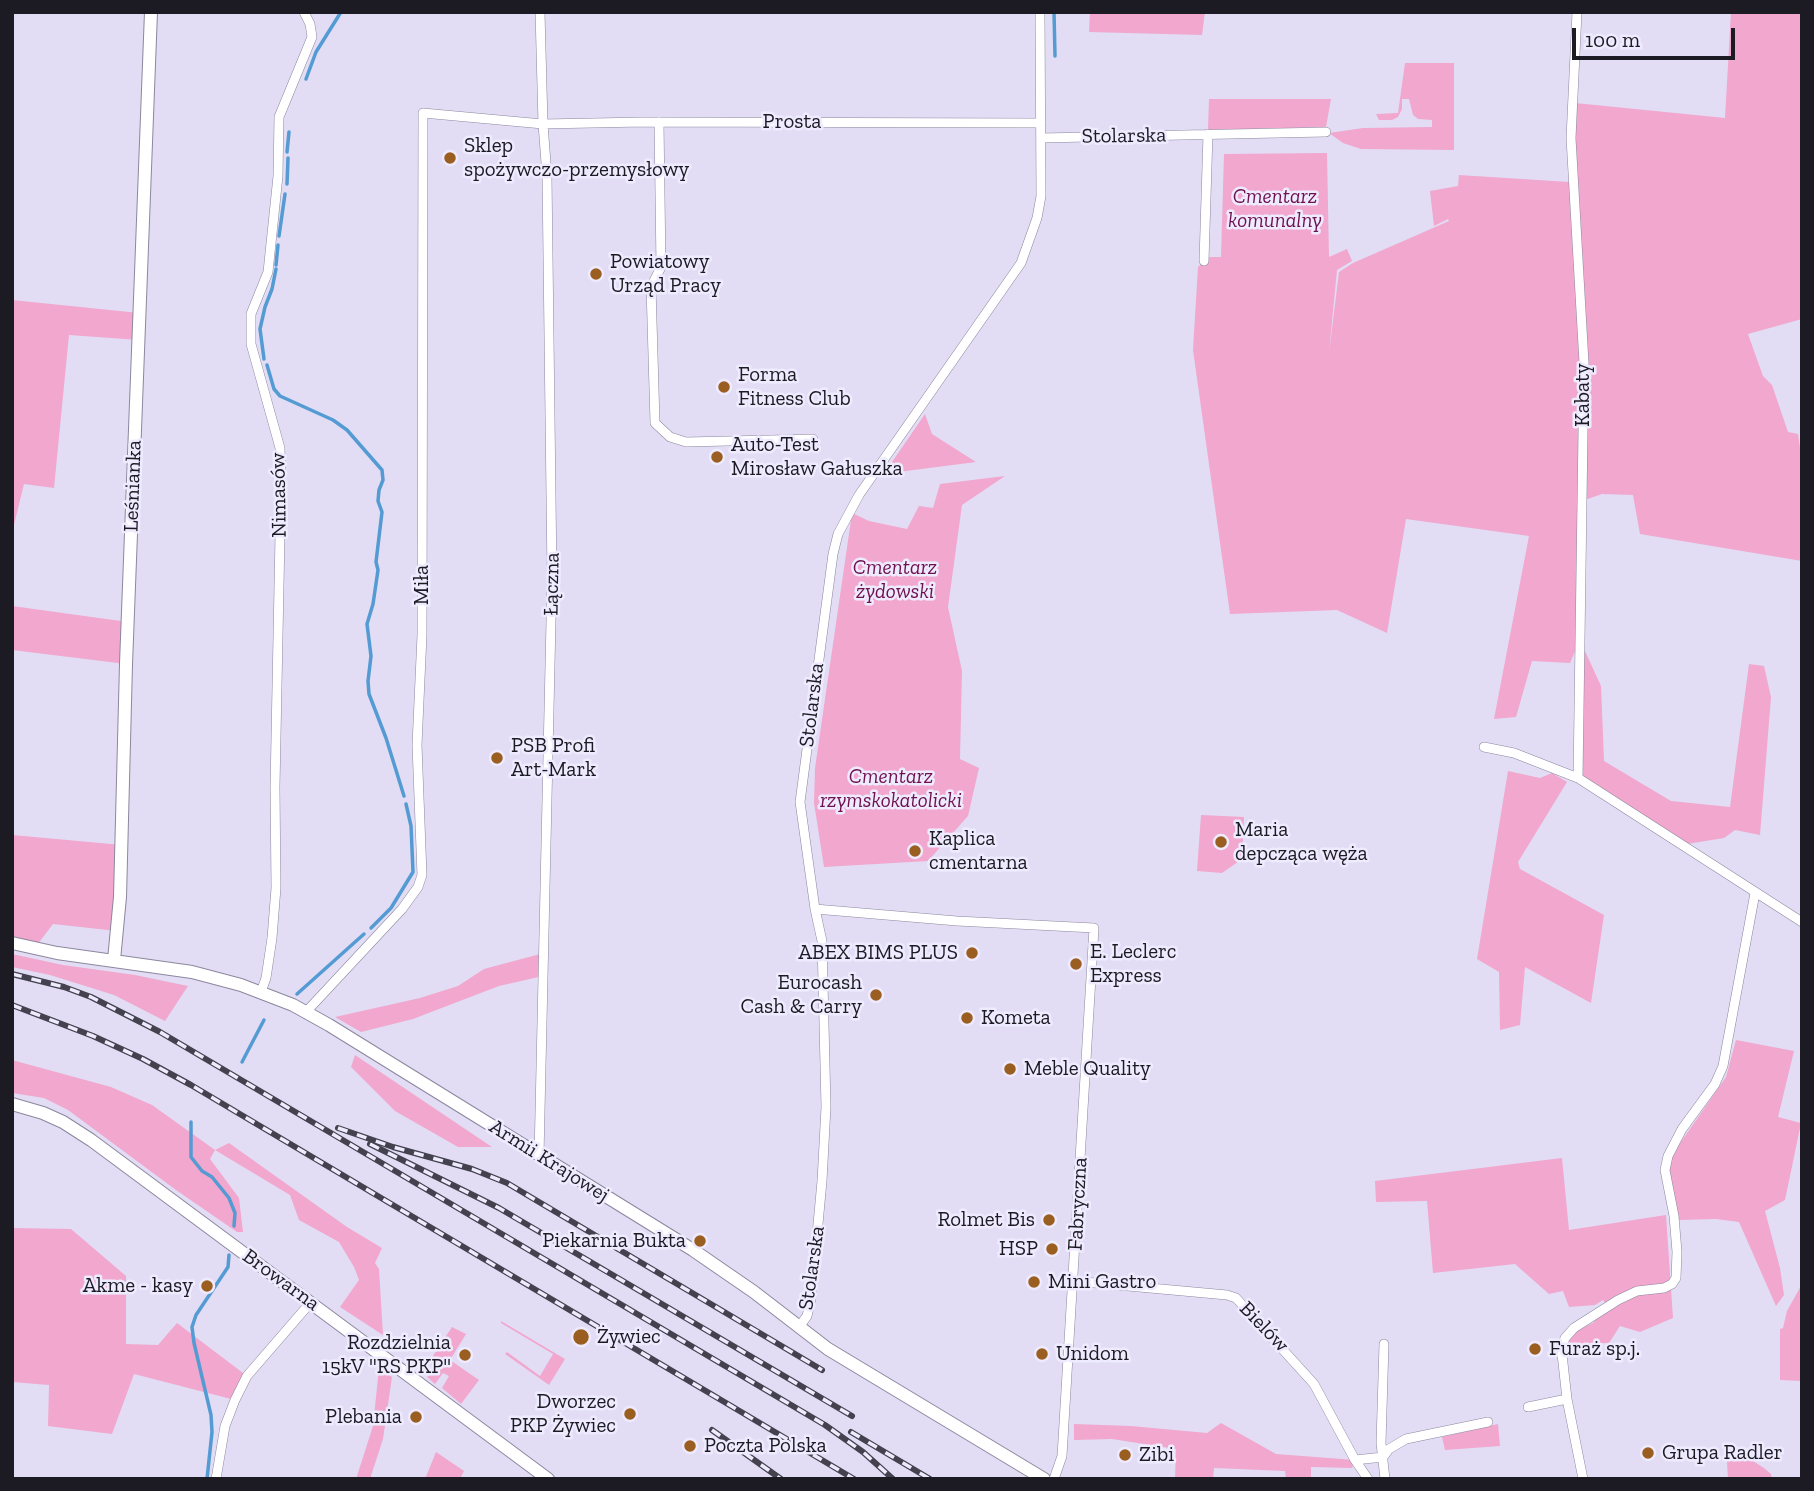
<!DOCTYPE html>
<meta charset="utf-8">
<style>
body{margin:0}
#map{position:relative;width:1814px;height:1491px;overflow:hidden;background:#e2ddf5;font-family:"Zilla Slab",serif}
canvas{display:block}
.frame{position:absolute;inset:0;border:14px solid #1c1a23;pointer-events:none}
.scale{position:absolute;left:1572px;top:28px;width:163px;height:32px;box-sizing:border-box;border:4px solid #1c1a23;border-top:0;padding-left:9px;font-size:21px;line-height:24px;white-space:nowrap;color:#1c1a23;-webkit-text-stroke:5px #efebff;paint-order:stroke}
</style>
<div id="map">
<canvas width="1814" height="1491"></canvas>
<div class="frame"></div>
<div class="scale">100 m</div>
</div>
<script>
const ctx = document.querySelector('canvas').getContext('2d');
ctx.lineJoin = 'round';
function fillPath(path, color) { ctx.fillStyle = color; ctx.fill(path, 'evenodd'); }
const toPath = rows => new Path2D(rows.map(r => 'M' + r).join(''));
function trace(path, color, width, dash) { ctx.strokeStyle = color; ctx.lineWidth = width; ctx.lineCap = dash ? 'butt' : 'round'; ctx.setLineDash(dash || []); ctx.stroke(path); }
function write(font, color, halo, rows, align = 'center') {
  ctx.font = font + ' "Zilla Slab",serif'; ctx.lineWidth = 5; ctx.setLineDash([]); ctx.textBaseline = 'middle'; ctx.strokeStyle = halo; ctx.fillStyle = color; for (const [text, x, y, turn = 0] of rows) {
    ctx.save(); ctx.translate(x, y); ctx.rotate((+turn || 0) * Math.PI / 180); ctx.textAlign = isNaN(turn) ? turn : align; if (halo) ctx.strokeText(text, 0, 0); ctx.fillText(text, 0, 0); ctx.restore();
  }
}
fillPath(toPath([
 [1090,12,1205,12,1202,35,1089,32],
 [1731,12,1802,12,1802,319,1748,334,1763,376,1772,385,1788,432,1798,434,1802,462,1802,561,1640,534,1633,495,1602,494,1582,501,1580,640,1601,686,1604,761,1671,801,1730,807,1749,664,1764,666,1771,697,1760,835,1735,830,1724,838,1687,844,1578,778,1579,642,1570,663,1532,661,1516,717,1494,719,1529,536,1406,519,1387,633,1337,610,1230,614,1193,350,1198,267,1209,257,1221,257,1224,154,1327,153,1329,257,1347,249,1352,261,1337,270,1329,353,1339,272,1353,263,1449,221,1448,219,1434,226,1430,191,1458,186,1459,175,1569,182,1575,103,1725,118],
 [1405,63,1454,63,1454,150,1361,149,1343,143,1329,133,1363,128,1432,127,1432,120,1418,119,1413,115,1409,99,1402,99,1402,109,1398,117,1392,120,1379,120,1376,114,1398,113],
 [1209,99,1331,99,1326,127,1208,130],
 [12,300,139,313,139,340,69,335,54,488,24,484,13,529],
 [925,414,932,434,976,462,898,472,892,462],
 [1005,476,962,505,948,607,962,671,960,759,979,768,968,816,928,861,824,867,814,803,815,768,852,513,869,521,907,529,919,506,933,508,940,484],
 [12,606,128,622,126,664,12,650],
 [1508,771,1540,778,1552,773,1567,782,1518,862,1520,869,1604,915,1591,1003,1525,967,1520,1025,1500,1030,1499,972,1477,959],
 [1201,815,1244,817,1242,859,1222,873,1197,871],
 [12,835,122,845,117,931,53,924,34,949,12,943],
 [544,953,543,976,499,986,413,1019,361,1032,335,1017,420,998,458,986,484,969],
 [12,954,63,965,135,975,188,986,165,1021,114,995,50,975,12,967],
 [1736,1040,1794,1051,1778,1117,1801,1123,1785,1200,1765,1211,1780,1268,1784,1295,1776,1306,1739,1222,1716,1219,1679,1220,1669,1169,1670,1160,1676,1149,1726,1077],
 [355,1055,492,1147,458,1147,395,1111,351,1067],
 [12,1060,111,1087,152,1105,215,1150,229,1143,347,1227,382,1248,375,1263,379,1269,383,1335,340,1307,359,1280,354,1267,339,1242,299,1220,290,1195,215,1150,210,1159,239,1198,243,1232,237,1232,176,1190,68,1110,44,1098,12,1093],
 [1562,1158,1569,1230,1666,1215,1673,1318,1640,1332,1620,1326,1609,1343,1568,1344,1572,1333,1593,1323,1606,1304,1603,1300,1595,1305,1569,1307,1563,1291,1549,1294,1515,1264,1433,1273,1427,1201,1376,1202,1375,1181],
 [12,1228,71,1229,126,1276,126,1344,158,1345,177,1323,247,1376,235,1400,134,1374,112,1434,48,1426,49,1385,12,1382],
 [1802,1284,1802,1381,1780,1380,1780,1329,1783,1328,1787,1311],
 [501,1321,565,1359,549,1385,505,1354,507,1352,540,1376,553,1354,501,1323],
 [452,1327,466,1334,450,1360,479,1380,461,1404,442,1388,449,1376,443,1373,435,1384,427,1377,433,1373,431,1364,433,1356],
 [379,1368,392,1377,383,1439,370,1479,356,1479,373,1426],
 [1221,1423,1276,1454,1355,1460,1352,1468,1311,1467,1311,1479,1286,1479,1285,1471,1214,1468,1213,1479,1175,1479,1176,1449,1112,1439,1074,1440,1074,1424,1131,1426,1207,1433],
 [1498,1424,1500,1446,1445,1450,1442,1437],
 [1726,1444,1764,1468,1771,1474,1772,1479,1728,1479],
 [436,1452,464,1471,460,1479,425,1479]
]), '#f1a7ce');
trace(toPath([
 [1054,12,1055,56],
 [306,79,316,52,341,12],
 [287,152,289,132],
 [287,184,288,158],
 [279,236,285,194],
 [276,265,278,245],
 [264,359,260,329,265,307,272,289,276,269],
 [267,365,274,389,280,396,333,420,347,430,382,470,383,480,379,490,378,501,382,512,376,562,378,570,373,604,367,624,371,656,368,681,369,694,386,738,404,796],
 [371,928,391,908,413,872,411,826,406,804],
 [297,994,364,934],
 [242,1062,264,1020],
 [191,1122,191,1157,202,1171,212,1177,229,1198,235,1213,234,1226],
 [207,1479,212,1432,211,1415,194,1343,192,1327,196,1315,228,1267,229,1255]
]), '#559bd3', 3.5);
const street = toPath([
 [1577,12,1571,138,1584,363,1578,778],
 [659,122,661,267,651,287,655,423,670,437,686,442,813,439],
 [1041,138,1326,132],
 [1204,261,1208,134],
 [1484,747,1514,753,1578,778,1802,922],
 [815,909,957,921,1094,928,1062,1456,1054,1479],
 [261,992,266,978,272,938,276,888,275,787,281,485,280,448,251,344,251,314,268,272,278,176,279,117,312,37,310,24,304,12],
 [306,1012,402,909,418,887,422,875,417,745,422,635,423,113,543,124,643,122,1041,123],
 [539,1156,552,576,547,176,543,124,540,12],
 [1073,1281,1227,1295,1236,1298,1314,1384,1355,1460,1368,1479],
 [799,1327,807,1316,811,1299,822,1181,826,1107,822,941,815,909,800,802,833,554,838,534,859,495,1021,263,1037,218,1041,196,1040,12],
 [1384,1344,1381,1443,1385,1479],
 [1528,1407,1567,1399],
 [1355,1460,1383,1457,1389,1449,1406,1439,1488,1422],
 [216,1479,225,1426,235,1400,247,1376,311,1302],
 [1583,1479,1567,1399,1562,1354,1563,1344,1565,1338,1574,1328,1618,1300,1637,1291,1664,1288,1672,1284,1676,1278,1677,1252,1674,1216,1665,1170,1668,1156,1682,1129,1715,1084,1723,1066,1755,893]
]);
const secondary = toPath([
 [12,943,57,953,192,972,241,985,293,1005,329,1025,693,1250,754,1292,828,1349,1044,1479],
 [114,960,120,897,126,664,151,12],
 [12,1104,43,1113,63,1122,91,1140,548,1479]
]);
trace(street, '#8c879e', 10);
trace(secondary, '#8c879e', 14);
trace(street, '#fff', 9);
trace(secondary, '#fff', 12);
const rail = toPath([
 [12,974,64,987,91,997,160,1032,825,1425,863,1452,893,1479],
 [12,1005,93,1036,143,1059,191,1085,854,1479],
 [338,1128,393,1147,472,1169,507,1183,822,1370],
 [370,1144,499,1208,852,1416],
 [712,1430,781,1479],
 [851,1432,930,1479]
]);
trace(rail, '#44424e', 6);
trace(rail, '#efebff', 3.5, [10]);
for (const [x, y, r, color] of [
 [450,158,7,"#9a5f20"],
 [596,274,7,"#9a5f20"],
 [724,387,7,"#9a5f20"],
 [717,457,7,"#9a5f20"],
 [497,758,7,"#9a5f20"],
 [1221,842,7,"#9a5f20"],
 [915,851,7,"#9a5f20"],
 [972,953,7,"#9a5f20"],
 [1076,964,7,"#9a5f20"],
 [876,995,7,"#9a5f20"],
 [967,1018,7,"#9a5f20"],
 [1010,1069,7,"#9a5f20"],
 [1049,1220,7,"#9a5f20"],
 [700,1241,7,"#9a5f20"],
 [1052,1249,7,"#9a5f20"],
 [1034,1282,7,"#9a5f20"],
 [207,1286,7,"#9a5f20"],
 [581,1337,9,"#9a5f20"],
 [1535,1349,7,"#9a5f20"],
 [1042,1354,7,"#9a5f20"],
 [465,1355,7,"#9a5f20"],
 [630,1414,7,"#9a5f20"],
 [416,1417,7,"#9a5f20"],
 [690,1446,7,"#9a5f20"],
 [1648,1453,7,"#9a5f20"],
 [1125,1455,7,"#9a5f20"]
]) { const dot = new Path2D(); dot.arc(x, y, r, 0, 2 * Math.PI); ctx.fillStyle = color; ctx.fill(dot); trace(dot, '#efebff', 2.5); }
write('21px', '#1c1a23', '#efebff', [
 ["Prosta",792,122],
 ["Stolarska",1124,136,-1],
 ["Kabaty",1583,395,-90],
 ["Leśnianka",133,486,-88],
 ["Nimasów",279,495,-91],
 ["Łączna",552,584,-89],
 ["Miła",422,585,-90],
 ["Stolarska",812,705,-83],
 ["Armii Krajowej",549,1161,32],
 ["Fabryczna",1078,1204,-87],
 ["Stolarska",812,1268,-82],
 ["Browarna",281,1280,36],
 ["Bielów",1264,1327,46]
]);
write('21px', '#1c1a23', '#efebff', [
 ["Sklep",464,146],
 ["spożywczo-przemysłowy",464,170],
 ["Powiatowy",610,262],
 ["Urząd Pracy",610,286],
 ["Forma",738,375],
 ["Fitness Club",738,399],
 ["Auto-Test",731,445],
 ["Mirosław Gałuszka",731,469],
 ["PSB Profi",511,746],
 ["Art-Mark",511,770],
 ["Maria",1235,830],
 ["depcząca węża",1235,854],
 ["Kaplica",929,839],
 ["cmentarna",929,863],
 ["E. Leclerc",1090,952],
 ["Express",1090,976],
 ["ABEX BIMS PLUS",958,953,"right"],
 ["Eurocash",862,983,"right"],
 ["Cash & Carry",862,1007,"right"],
 ["Kometa",981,1018],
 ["Meble Quality",1024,1069],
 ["Rolmet Bis",1035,1220,"right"],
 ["Piekarnia Bukta",686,1241,"right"],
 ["HSP",1038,1249,"right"],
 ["Mini Gastro",1048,1282],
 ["Akme - kasy",193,1286,"right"],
 ["Żywiec",597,1337],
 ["Rozdzielnia",451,1343,"right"],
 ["15kV \"RS PKP\"",451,1367,"right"],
 ["Furaż sp.j.",1549,1349],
 ["Unidom",1056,1354],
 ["Dworzec",616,1402,"right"],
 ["PKP Żywiec",616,1426,"right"],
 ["Plebania",402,1417,"right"],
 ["Poczta Polska",704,1446],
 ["Grupa Radler",1662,1453],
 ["Zibi",1139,1455]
], 'left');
write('italic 21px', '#6f114e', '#efebff', [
 ["Cmentarz",1275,197],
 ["komunalny",1275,221],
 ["Cmentarz",895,568],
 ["żydowski",895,592],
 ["Cmentarz",891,777],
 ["rzymskokatolicki",891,801]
]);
</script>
